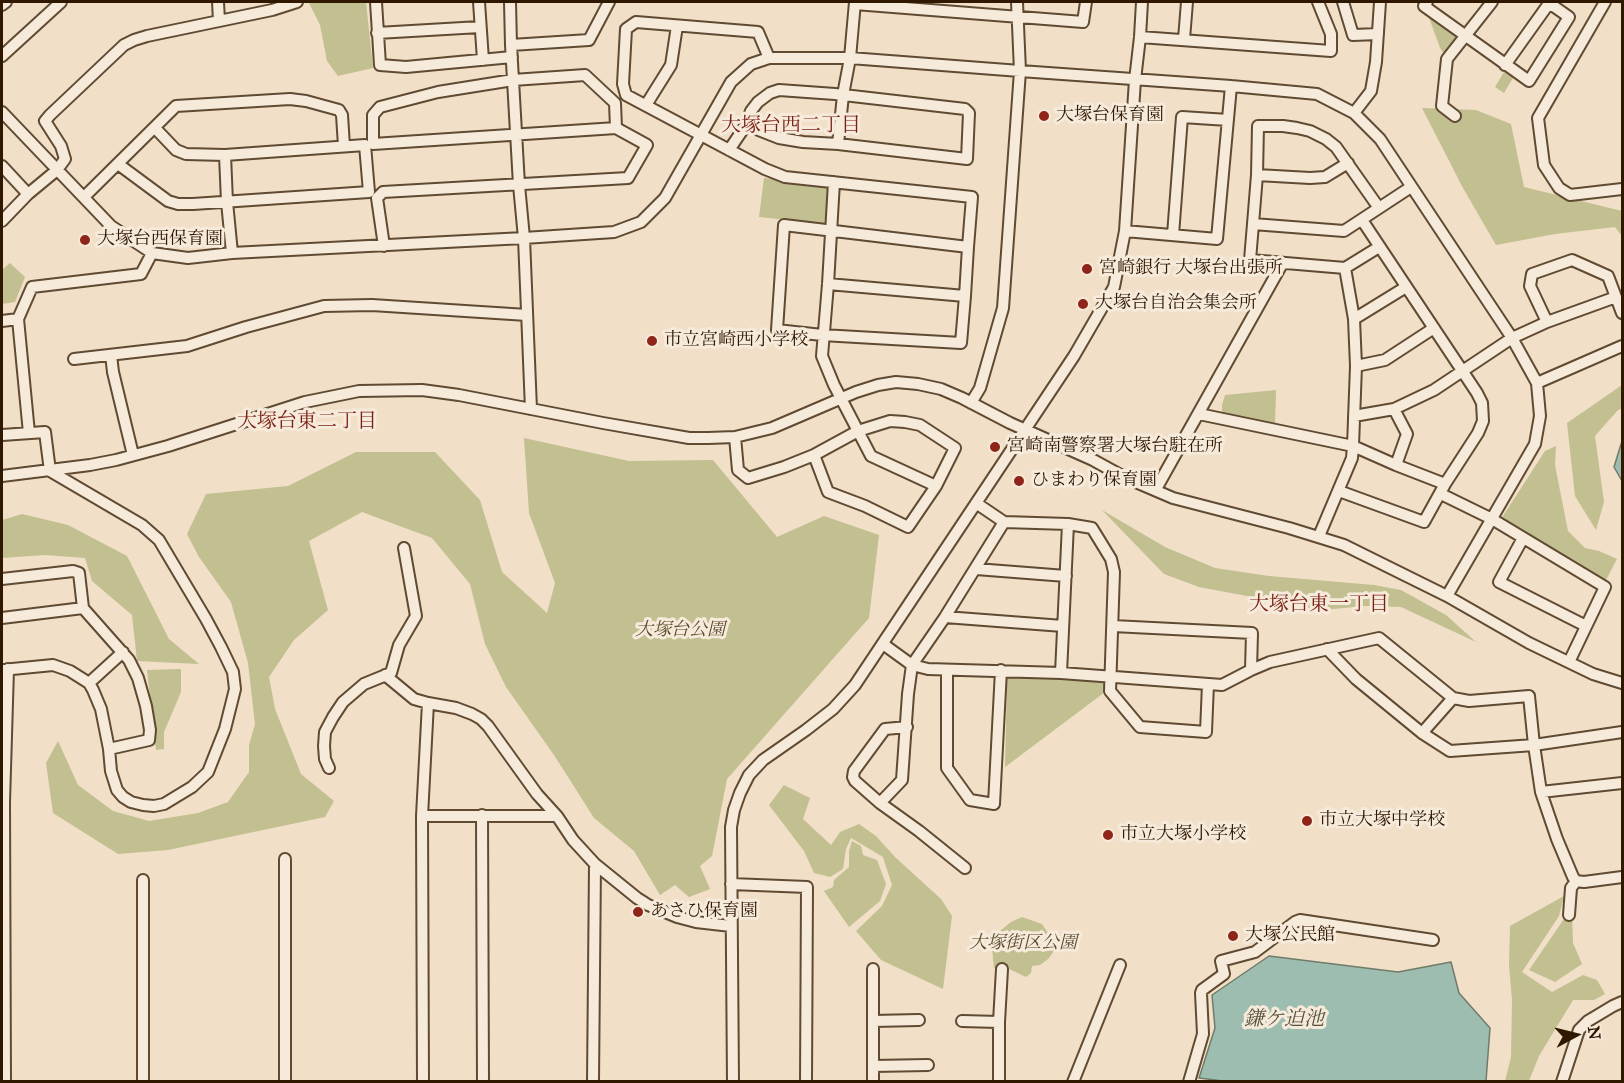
<!DOCTYPE html>
<meta charset="utf-8">
<style>
body{margin:0}
#map{position:relative;width:1624px;height:1083px;overflow:hidden;background:#f1dfc8;font-family:"IM FELL Great Primer",serif}
canvas{display:block}
.frame{position:absolute;inset:0;border:3px solid #301800;pointer-events:none}
.north{position:absolute;left:1546px;top:1005px;width:60px;height:60px;-webkit-text-stroke:4px #f6eadb;paint-order:stroke;rotate:83deg;font-size:16px;font-weight:700;line-height:24px;text-align:center;color:#301800}
.north::after{content:'';display:block;margin:auto;width:21px;height:27px;background:#301800;clip-path:polygon(50% 0,100% 100%,50% 72%,0 100%)}
</style>
<div id="map">
<canvas width="1624" height="1083"></canvas>
<div class="frame"></div>
<div class="north">N</div>
</div>
<script>
const ctx = document.querySelector('canvas').getContext('2d');
ctx.lineJoin = 'round';
function fillPath(path, color) { ctx.fillStyle = color; ctx.fill(path, 'evenodd'); }
const toPath = rows => new Path2D(rows.map(r => 'M' + r).join(''));
function trace(path, color, width, dash) { ctx.strokeStyle = color; ctx.lineWidth = width; ctx.lineCap = dash ? 'butt' : 'round'; ctx.setLineDash(dash || []); ctx.stroke(path); }
function write(font, color, halo, rows, align = 'center') {
  ctx.font = font + ' "IM FELL Great Primer","Noto Serif JP",serif'; ctx.lineWidth = 6; ctx.setLineDash([]); ctx.textBaseline = 'middle'; ctx.strokeStyle = halo; ctx.fillStyle = color; for (const [text, x, y, turn = 0] of rows) {
    ctx.save(); ctx.translate(x, y); ctx.rotate((+turn || 0) * Math.PI / 180); ctx.textAlign = isNaN(turn) ? turn : align; if (halo) ctx.strokeText(text, 0, 0); ctx.fillText(text, 0, 0); ctx.restore();
  }
}
fillPath(toPath([
 [311,2,366,2,373,68,338,76,327,61,320,25,309,3],
 [1427,12,1459,36,1444,54,1440,48],
 [1504,72,1513,78,1504,93,1495,87],
 [1422,108,1476,110,1511,124,1524,187,1622,211,1622,236,1615,227,1555,234,1496,245,1463,188],
 [764,178,829,186,825,224,759,217],
 [10,263,25,277,15,302,2,304,2,270],
 [1622,385,1622,408,1617,411,1595,436,1604,502,1596,530,1575,496,1567,423],
 [1276,390,1275,423,1226,416,1222,411,1222,405,1225,395],
 [524,438,629,461,713,460,777,537,824,516,879,535,869,618,727,779,712,856,700,866,710,889,689,897,675,885,660,895,634,851,594,818,554,755,506,687,485,644,470,584,432,538,362,512,309,541,328,610,294,640,269,677,275,709,301,774,334,801,325,817,168,850,118,854,53,813,46,763,58,741,78,785,113,811,149,821,198,813,228,802,249,772,249,745,255,724,248,663,231,602,199,557,187,534,206,494,288,486,356,452,435,452,480,500,502,572,547,613,555,583,529,513],
 [1556,446,1555,465,1568,531,1585,548,1599,551,1617,559,1605,582,1501,519,1545,451],
 [1102,510,1165,547,1215,568,1269,576,1374,585,1401,590,1446,615,1476,642,1401,607,1366,606,1322,610,1199,587,1164,574],
 [22,514,68,525,127,556,169,639,199,664,137,661,132,615,92,581,85,558,45,555,2,558,2,520],
 [181,669,181,692,164,732,164,749,156,750,147,670],
 [1015,676,1107,681,1105,692,1005,767,1007,678],
 [784,785,810,798,803,819,831,845,840,832,859,824,876,836,895,857,941,899,952,916,943,989,881,960,856,931,882,906,892,885,883,857,851,838,846,849,843,869,830,877,814,873,804,851,769,805],
 [852,841,861,846,863,855,877,860,886,884,880,901,849,927,824,891,833,887,834,880,849,867,849,851],
 [1564,896,1559,916,1522,972,1552,992,1583,975,1597,980,1605,994,1594,1000,1573,1000,1539,1056,1529,1081,1505,1081,1511,1057,1512,1000,1509,966,1510,926],
 [1572,915,1573,943,1582,964,1555,982,1529,970,1566,916],
 [1022,917,1042,924,1050,936,1054,951,1048,959,1040,965,1032,966,1031,973,1026,977,1005,967,994,968,991,938,997,937,1000,931,1011,922]
]), '#c2bf90');
const water = toPath([
 [1622,441,1622,481,1614,467,1622,441],
 [1269,956,1398,972,1451,962,1459,993,1490,1028,1486,1081,1231,1082,1199,1078,1215,1028,1212,995,1269,956]
]);
fillPath(water, '#9cbdaf');
trace(water, '#717b69', 1.5);
const minor = toPath([
 [218,2,219,21],
 [376,2,380,65,406,67,512,57],
 [479,2,483,60],
 [510,2,511,45,519,185,524,238,531,409],
 [1343,2,1353,35,1378,34],
 [1427,2,1424,6,1529,81,1569,17,1549,3],
 [1605,2,1538,118,1544,165,1559,188,1570,195,1622,189],
 [855,4,1083,22,1086,2],
 [2,5,6,2],
 [377,33,480,27],
 [1140,37,1331,51,1331,34,1318,2],
 [1184,39,1187,2],
 [511,45,589,40,609,2],
 [2,56,61,2],
 [769,58,758,32,636,22,626,29,623,84,626,95,765,169,785,177,972,197,968,247,965,296,961,343,822,335,777,330,784,225,968,247],
 [1505,65,1550,2],
 [646,105,671,65,677,26],
 [2,112,111,226,152,253,188,258,232,253,524,238,614,232,641,222,665,198,731,82,751,64,769,58,850,58,1020,71,1231,86,1317,94,1354,113,1380,139,1512,338,1537,383,1540,416,1535,444,1447,596],
 [1354,113,1371,91,1376,62,1380,2],
 [1455,116,1442,106,1447,59,1492,2],
 [838,144,843,95,850,58,855,2],
 [729,150,746,125,751,111,758,102,770,93,779,90,835,94,965,109,969,113,967,159,838,144,803,142,779,138,746,125],
 [225,155,227,202,232,253],
 [118,164,168,201,178,204,193,204,369,192,365,145,225,155,186,154,176,150,155,128],
 [2,166,28,194],
 [1257,175,1310,178,1325,177,1348,163],
 [834,182,828,284,822,356,834,385,871,456,936,486],
 [84,197,176,106,290,99,306,101,339,110,342,115,344,146],
 [1379,208,1336,147,1326,139,1310,131,1297,128,1283,126,1258,126,1257,175,1253,224,1344,231,1411,187],
 [2,221,28,194,57,170,65,159,61,146,45,121,50,115,124,45,134,40,147,36,272,10,297,2],
 [1253,224,1250,260,1345,268,1379,247],
 [1125,231,1217,239,1231,86],
 [1173,235,1182,117,1228,120],
 [384,246,377,198,383,192,628,178,647,145,616,128,373,144,373,115,380,107,438,92,513,80,585,75,615,103,616,128],
 [828,284,965,296],
 [1354,319,1406,287],
 [2,321,18,319],
 [1547,322,1530,286,1532,274,1572,260,1608,276,1622,313],
 [111,355,113,372,133,455],
 [74,359,187,346,246,327,324,306,372,305,527,315],
 [1356,366,1385,360,1434,328],
 [1537,383,1622,346],
 [971,403,980,388,1003,308,1020,71,1017,2],
 [1394,409,1407,434,1396,465],
 [1199,414,1353,446,1396,465,1445,484],
 [1354,416,1394,409,1434,390,1512,338,1547,322,1616,297],
 [29,433,18,319,32,287,141,274,152,253],
 [2,435,45,432,50,471,142,525,159,540,206,619,221,647,233,672,235,689,225,729,208,772,192,787,164,804,154,806,143,805,131,802,123,797,117,790,111,771,109,749,101,709,93,690,89,683,70,671,53,665,2,670],
 [735,437,738,470,748,478,784,467,814,455,858,431,890,421,905,422,920,425,955,448,936,486,908,527,865,506,828,492,814,455],
 [2,476,90,465,116,460,168,446,305,402,359,391,422,390,459,395,603,423,689,438,708,438,735,437,772,428,856,392,878,385,896,382,918,384,941,389,962,398,1010,423,1093,460,1124,477,1173,498,1289,528,1344,545,1447,596,1529,643,1593,674,1622,683],
 [1156,489,1282,264],
 [1339,491,1424,522,1445,484,1478,433,1483,421,1482,403,1477,393,1362,220],
 [1441,494,1492,519,1605,587,1569,662],
 [976,503,1004,522,1068,524,1092,528,1111,559,1114,572,1110,691,1140,727,1206,732,1208,684],
 [1319,536,1352,458,1353,446,1356,366,1354,319,1345,268],
 [1523,538,1499,582,1586,626],
 [976,569,1066,576],
 [2,579,73,571,79,573,83,608,129,660,138,678,146,706,150,730,149,740,109,749],
 [945,617,1063,626],
 [2,618,83,608],
 [1113,626,1252,633,1251,670],
 [883,644,912,665,928,669,1061,673,1222,685,1251,670,1270,662,1379,638,1453,698,1469,701,1529,696,1534,745,1541,792,1557,839,1573,877,1576,881,1584,882,1622,877],
 [1327,649,1356,679,1422,733,1450,751,1534,745,1622,732],
 [947,670,947,768,970,800,994,804,1001,670],
 [1061,673,1068,524],
 [385,675,414,699,428,703,456,708,472,714,481,719,488,726,537,794,557,816,573,840,595,864,637,898,648,905,677,917,696,922,731,926],
 [89,683,123,652],
 [907,727,885,729,854,771,853,777,855,781,880,803,919,831,965,868],
 [1422,733,1453,698],
 [329,768,325,759,324,746,325,732,333,717,343,702,364,684,391,673,399,645,416,616,404,548],
 [1541,792,1622,783],
 [880,803,902,780,908,694,912,665,945,617,1004,522],
 [482,815,483,1082],
 [422,816,557,816],
 [285,859,285,1082],
 [143,880,143,1082],
 [731,884,807,887,806,1082],
 [1569,915,1571,888,1576,881],
 [873,969,873,1082],
 [873,1021,919,1020],
 [962,1021,999,1022],
 [873,1066,928,1065],
 [5,1082,4,802,8,669],
 [423,1082,422,816,428,703],
 [593,1082,595,864],
 [733,1082,731,827,734,810,740,793,749,775,763,760,806,730,833,709,855,685,1074,356,1114,287,1125,231,1135,80,1140,37,1142,2],
 [999,1082,999,1022,1002,969],
 [1073,1082,1120,965],
 [1189,1082,1203,1034,1201,993,1202,990,1224,974,1221,961,1255,952,1295,922,1300,920,1433,940],
 [1562,1082,1579,1030,1588,1021,1613,1006,1622,1002]
]);
trace(minor, '#604a32', 14);
trace(minor, '#f6eadb', 10);
for (const [x, y, r, color] of [
 [1044,116,6,"#8f2418"],
 [85,240,6,"#8f2418"],
 [1087,269,6,"#8f2418"],
 [1083,304,6,"#8f2418"],
 [652,341,6,"#8f2418"],
 [995,447,6,"#8f2418"],
 [1019,481,6,"#8f2418"],
 [1307,821,6,"#8f2418"],
 [1108,835,6,"#8f2418"],
 [638,912,6,"#8f2418"],
 [1233,936,6,"#8f2418"]
]) { const dot = new Path2D(); dot.arc(x, y, r, 0, 2 * Math.PI); ctx.fillStyle = color; ctx.fill(dot); trace(dot, '#f6eadb', 2); }
write('18px', '#301800', '#f6eadb', [
 ["大塚台保育園",1056,116],
 ["大塚台西保育園",97,240],
 ["宮崎銀行 大塚台出張所",1099,269],
 ["大塚台自治会集会所",1095,304],
 ["市立宮崎西小学校",664,341],
 ["宮崎南警察署大塚台駐在所",1007,447],
 ["ひまわり保育園",1031,481],
 ["市立大塚中学校",1319,821],
 ["市立大塚小学校",1120,835],
 ["あさひ保育園",650,912],
 ["大塚公民館",1245,936]
], 'left');
write('italic 18px', '#5c4a2b', '#f6eadb', [
 ["大塚台公園",680,631],
 ["大塚街区公園",1023,944]
]);
write('20px', '#7a1f14', '#f6eadb', [
 ["大塚台西二丁目",791,126],
 ["大塚台東二丁目",307,422],
 ["大塚台東一丁目",1319,605]
]);
write('italic 20px', '#56523d', '#f6eadb', [
 ["鎌ケ迫池",1284,1020]
]);
</script>
